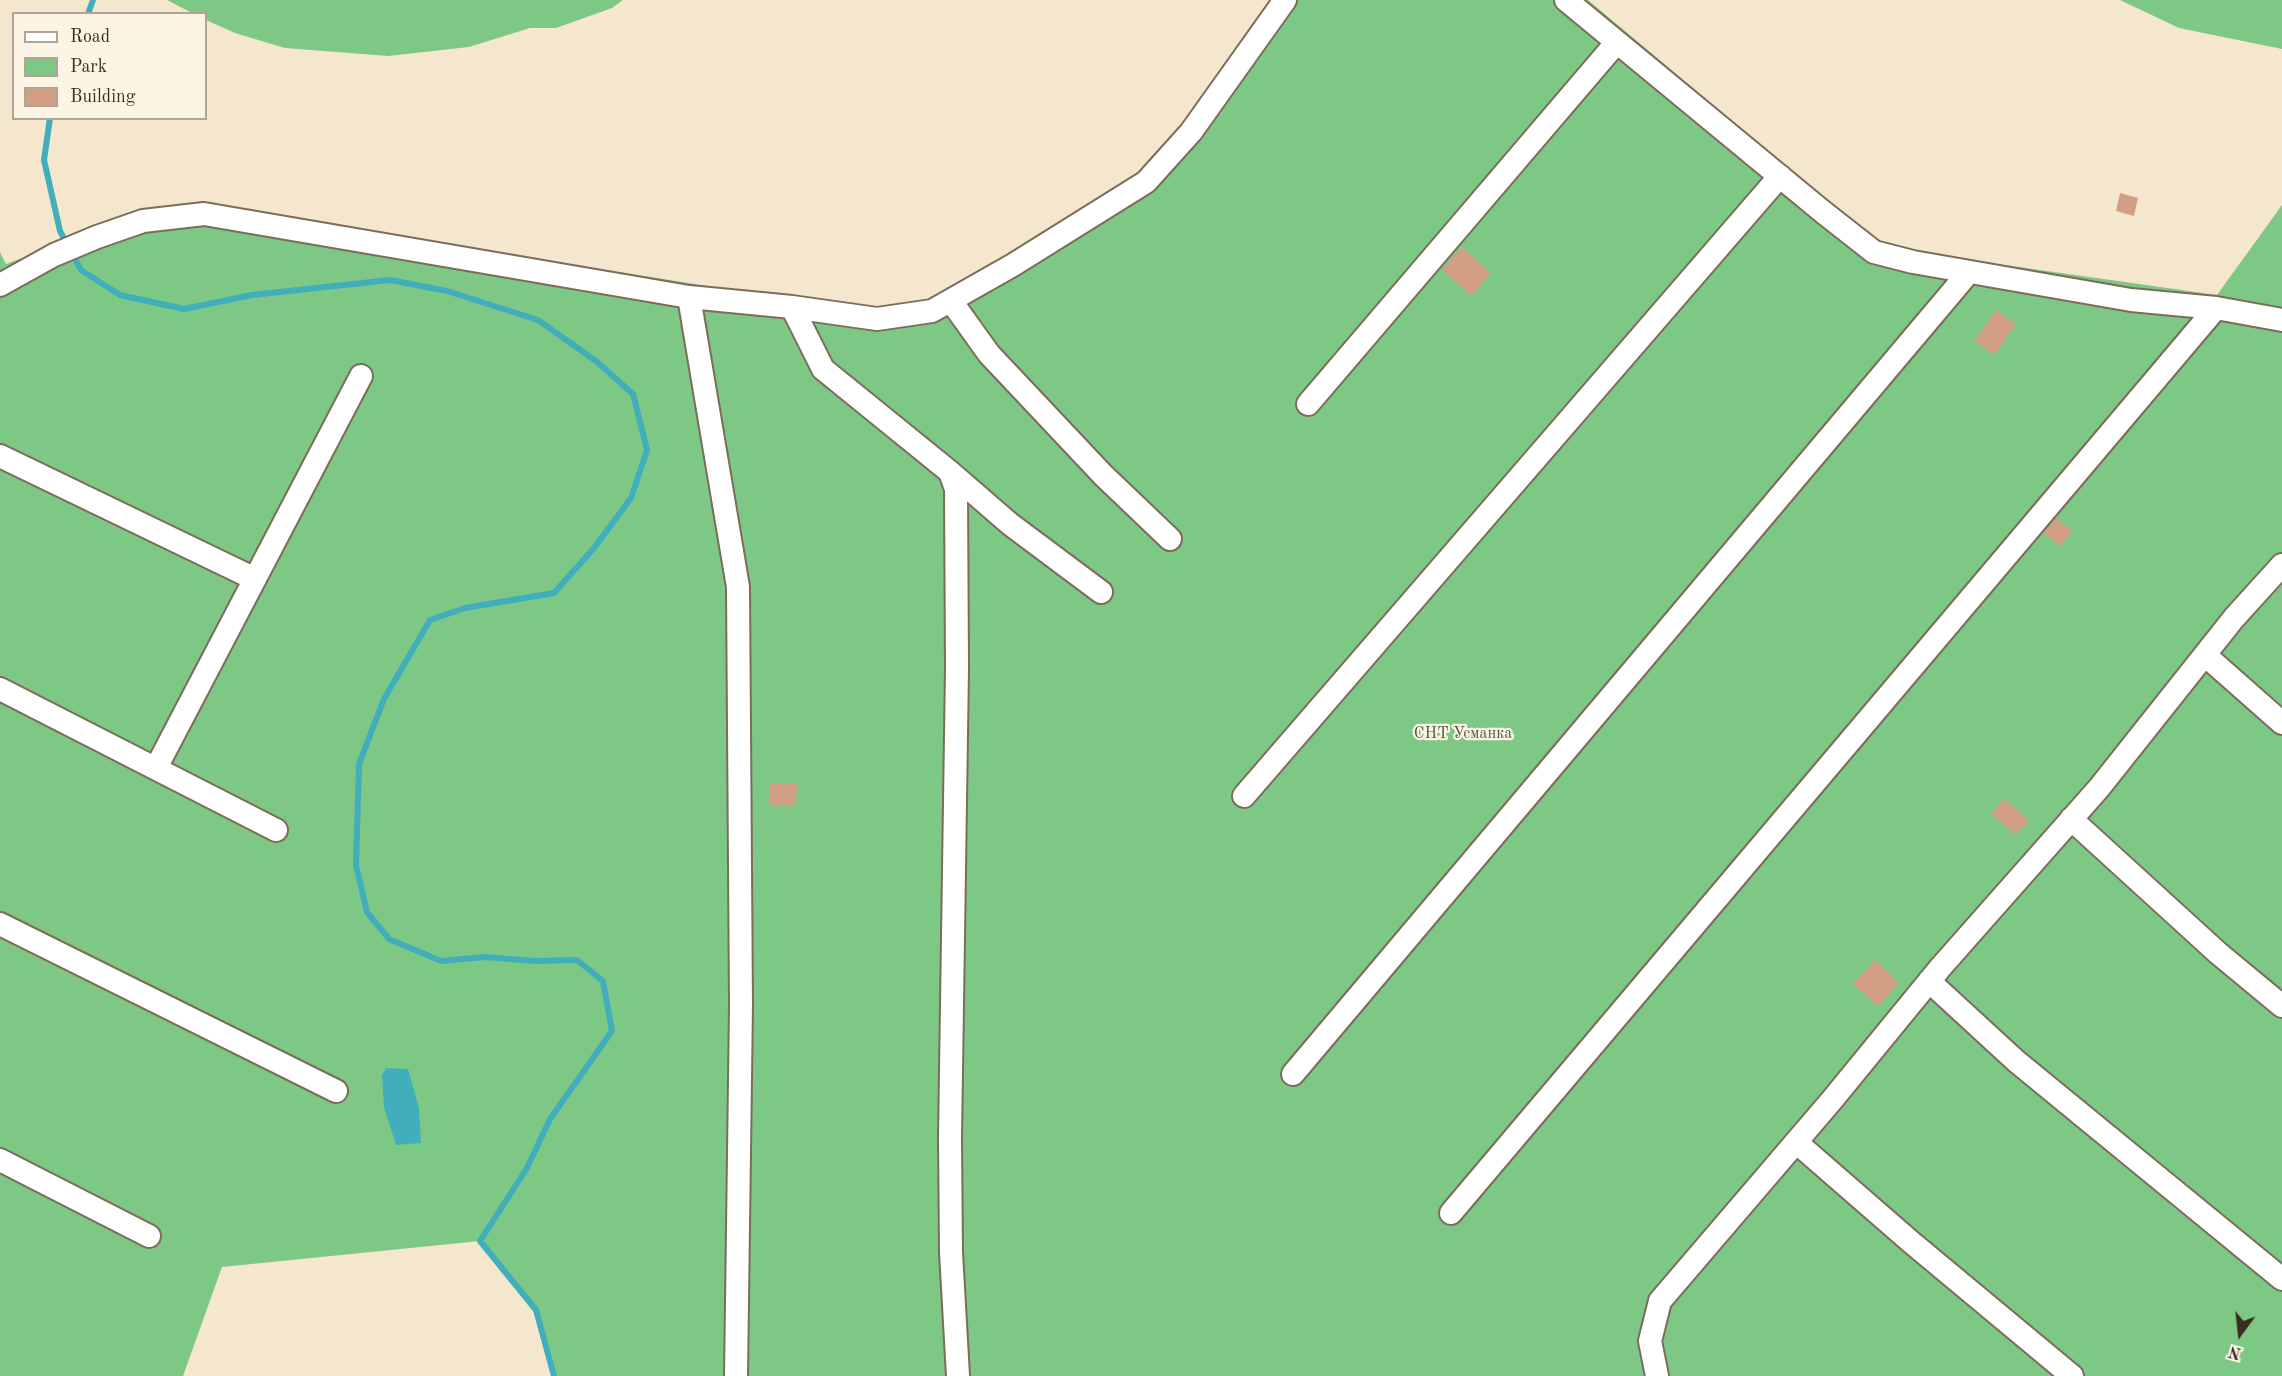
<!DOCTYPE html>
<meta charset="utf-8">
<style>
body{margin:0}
#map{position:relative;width:2282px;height:1376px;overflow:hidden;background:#f5e7cd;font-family:"Old Standard TT",serif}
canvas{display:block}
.legend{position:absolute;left:12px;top:12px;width:195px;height:108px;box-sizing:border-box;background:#fcf5e5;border:2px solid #afa495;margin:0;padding:8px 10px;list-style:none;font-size:18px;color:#3b2a1e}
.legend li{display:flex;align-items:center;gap:12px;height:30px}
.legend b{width:30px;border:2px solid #afa495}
.north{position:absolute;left:2210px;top:1304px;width:60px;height:60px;-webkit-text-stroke:4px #fcf5e5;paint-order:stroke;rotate:195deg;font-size:16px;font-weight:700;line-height:24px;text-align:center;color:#3b2a1e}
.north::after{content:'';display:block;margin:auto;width:21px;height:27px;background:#3b2a1e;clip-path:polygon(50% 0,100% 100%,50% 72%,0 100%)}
</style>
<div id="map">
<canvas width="2282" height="1376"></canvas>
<ul class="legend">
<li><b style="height:8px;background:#fff"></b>Road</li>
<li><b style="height:16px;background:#7ec886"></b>Park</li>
<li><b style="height:16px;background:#d29e84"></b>Building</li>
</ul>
<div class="north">N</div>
</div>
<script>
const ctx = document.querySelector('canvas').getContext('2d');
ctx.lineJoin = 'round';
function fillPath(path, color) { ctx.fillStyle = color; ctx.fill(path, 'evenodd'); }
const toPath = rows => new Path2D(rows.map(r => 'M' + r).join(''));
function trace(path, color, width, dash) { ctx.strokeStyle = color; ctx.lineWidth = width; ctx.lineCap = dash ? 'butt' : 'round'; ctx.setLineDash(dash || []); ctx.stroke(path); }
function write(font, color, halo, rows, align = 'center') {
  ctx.font = font + ' "Old Standard TT",serif'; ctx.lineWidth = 4.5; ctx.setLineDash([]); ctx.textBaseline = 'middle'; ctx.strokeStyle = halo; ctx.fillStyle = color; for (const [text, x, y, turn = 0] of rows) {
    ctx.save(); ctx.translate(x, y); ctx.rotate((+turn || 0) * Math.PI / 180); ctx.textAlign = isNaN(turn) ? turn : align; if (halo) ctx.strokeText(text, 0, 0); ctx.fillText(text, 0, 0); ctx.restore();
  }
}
fillPath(toPath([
 [167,0,623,0,612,8,556,28,530,28,469,47,388,56,285,48,235,33,206,20,206,14,192,13],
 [1278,0,1588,0,1884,248,2217,295,2282,205,2282,1376,554,1376,536,1310,480,1241,222,1267,183,1376,0,1376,0,252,6,264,141,213,204,206,877,313,930,305,1140,178,1185,128],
 [2120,0,2282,0,2282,49,2179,28]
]), '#7ec886');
fillPath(toPath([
 [386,1068,408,1069,419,1108,421,1143,396,1145,384,1107,382,1075]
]), '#40afbb');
trace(toPath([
 [88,14,93,0],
 [50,118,44,160,60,231,81,270,120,295,184,309,252,295,390,280,447,291,538,320,596,361,633,394,647,450,631,498,594,548,554,593,465,608,430,620,384,699,359,764,356,865,367,912,389,939,441,961,485,957,536,961,577,960,603,981,612,1031,550,1119,527,1168,480,1241,536,1310,554,1376]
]), '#40afbb', 6);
fillPath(toPath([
 [2120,193,2138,198,2134,216,2116,211],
 [1462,247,1491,273,1471,296,1442,270],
 [1996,310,2016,324,1994,355,1974,341],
 [2056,518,2072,531,2060,546,2044,533],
 [770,783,797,783,796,806,769,806],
 [2004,799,2029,820,2016,835,1991,814],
 [1875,960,1899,983,1878,1006,1853,984]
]), '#d29e84');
const minor = toPath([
 [1566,0,1823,212,1874,252,1913,262,2131,300,2216,308,2282,320],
 [0,285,54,255,97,237,143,221,204,214,689,297,792,307,877,319,932,311,1013,265,1146,182,1191,132,1285,0],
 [689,297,738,587,741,1005,736,1376],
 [951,301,989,354,1103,475,1170,539],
 [792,307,823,369,950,472,956,489,957,668,950,1138,951,1252,958,1376],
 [1308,404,1617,42],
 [0,456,255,579],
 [950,472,1010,524,1101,592],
 [2205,655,2282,723],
 [0,689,276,830],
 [156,768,361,376],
 [1244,796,1780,176],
 [2071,819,2218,953,2282,1006],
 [0,924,336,1091],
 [1929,981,2016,1061,2282,1279],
 [1293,1074,1969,272],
 [1796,1142,1911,1242,2072,1376],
 [0,1160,149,1236],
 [1451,1213,2216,308],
 [1657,1376,1650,1341,1660,1301,1832,1100,1940,968,2099,788,2234,618,2282,565]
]);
trace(minor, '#7c6c5b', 26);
trace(minor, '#fff', 22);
write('16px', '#4f593d', '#fcf5e5', [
 ["СНТ Усманка",1463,734]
]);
</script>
